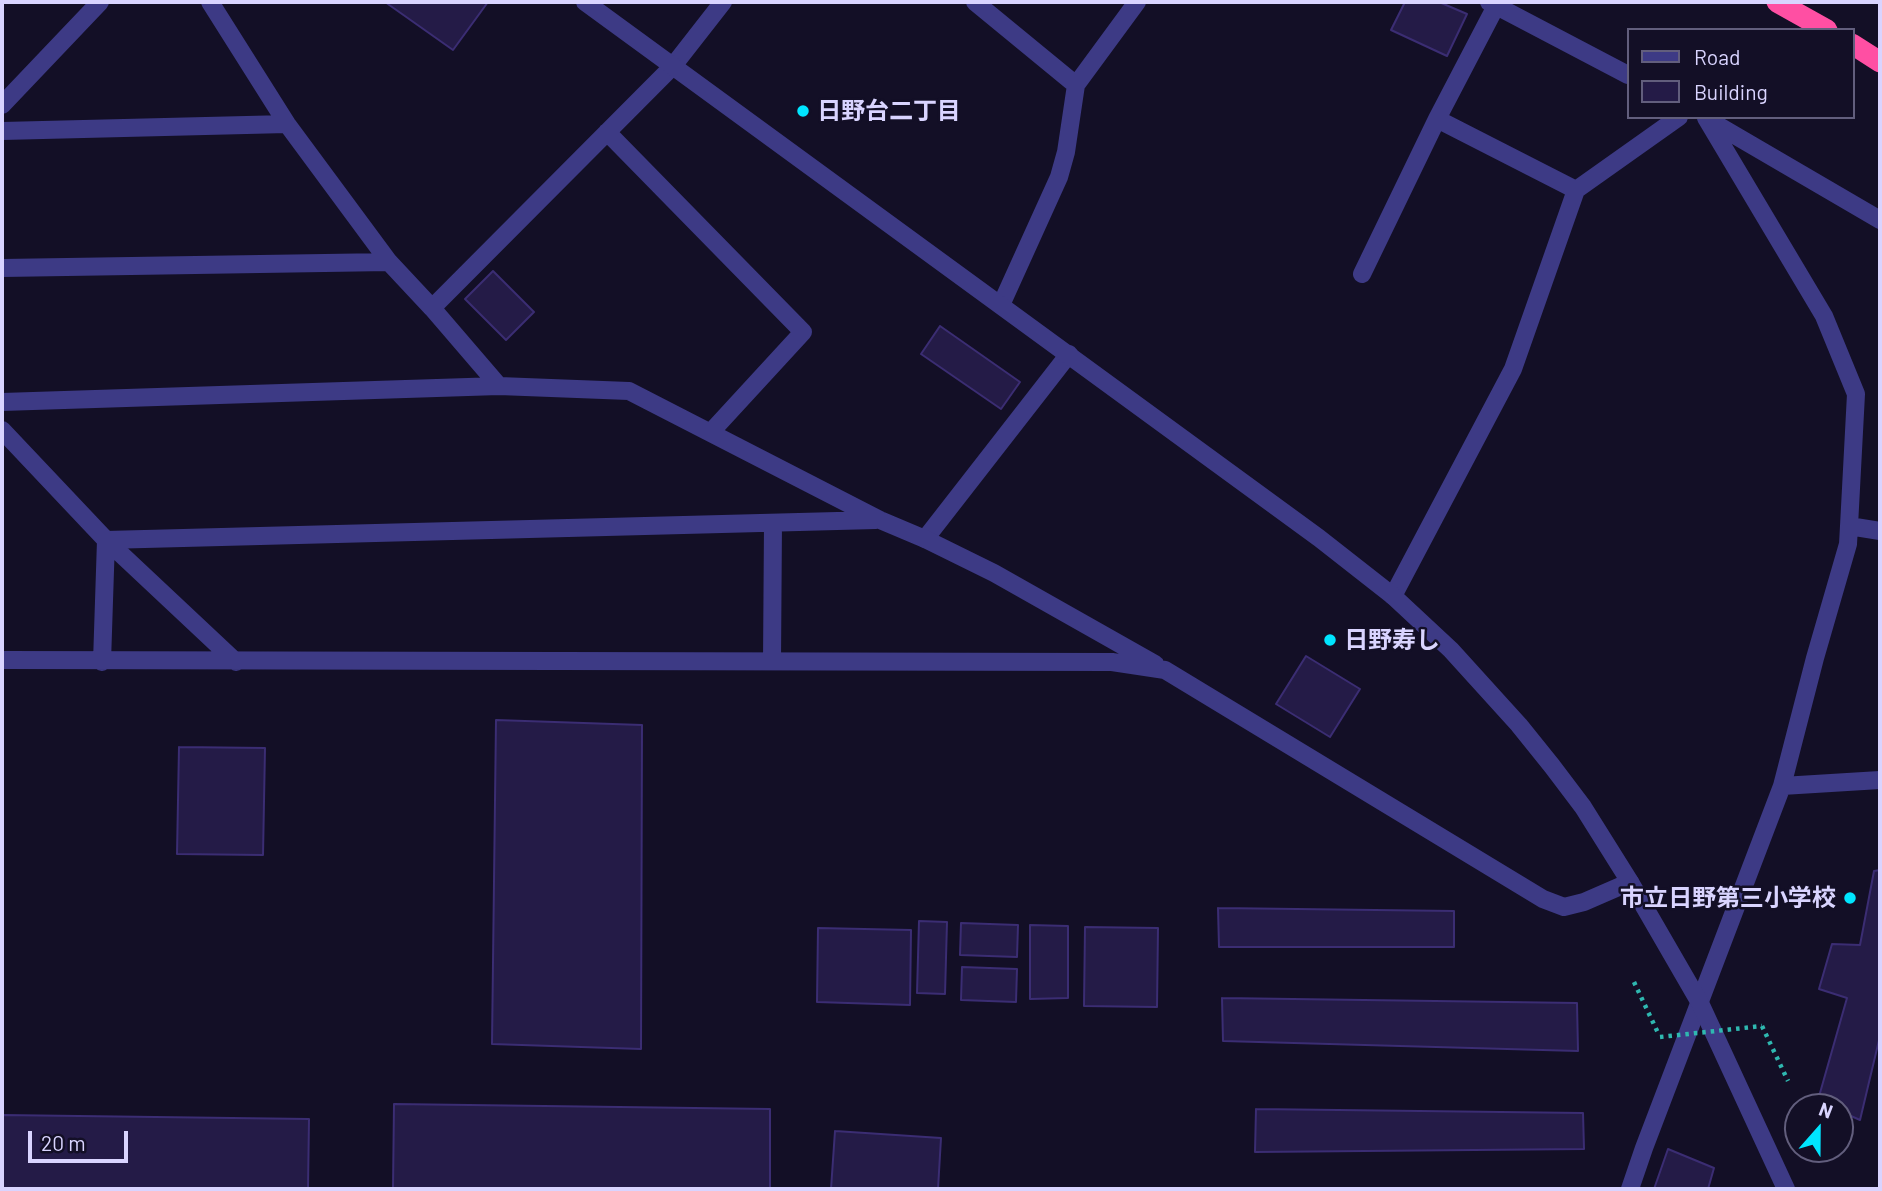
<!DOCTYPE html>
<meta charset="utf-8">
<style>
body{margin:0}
#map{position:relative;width:1882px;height:1191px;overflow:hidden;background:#130f26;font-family:Barlow,sans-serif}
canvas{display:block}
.frame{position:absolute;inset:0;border:4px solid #d9d4ff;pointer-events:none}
.legend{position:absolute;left:1627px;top:28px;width:228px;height:91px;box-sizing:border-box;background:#130f26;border:2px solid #625e7d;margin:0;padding:9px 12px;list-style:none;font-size:21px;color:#d9d4ff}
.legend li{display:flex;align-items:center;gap:14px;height:35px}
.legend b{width:35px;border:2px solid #625e7d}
.north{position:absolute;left:1784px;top:1093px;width:70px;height:70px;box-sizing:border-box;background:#130f26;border:2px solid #625e7d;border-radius:50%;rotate:21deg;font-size:19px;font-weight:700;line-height:28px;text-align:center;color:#d9d4ff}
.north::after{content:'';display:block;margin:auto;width:24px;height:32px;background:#00e5ff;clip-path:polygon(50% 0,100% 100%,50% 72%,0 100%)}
.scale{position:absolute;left:28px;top:1131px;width:100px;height:32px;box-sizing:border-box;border:4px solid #d9d4ff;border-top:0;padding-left:9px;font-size:21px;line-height:24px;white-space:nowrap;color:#d9d4ff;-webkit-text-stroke:5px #130f26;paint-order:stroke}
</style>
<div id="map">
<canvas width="1882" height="1191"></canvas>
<div class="frame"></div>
<ul class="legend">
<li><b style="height:9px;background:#3d3a85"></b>Road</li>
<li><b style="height:19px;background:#241b47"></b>Building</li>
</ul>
<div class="north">N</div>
<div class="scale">20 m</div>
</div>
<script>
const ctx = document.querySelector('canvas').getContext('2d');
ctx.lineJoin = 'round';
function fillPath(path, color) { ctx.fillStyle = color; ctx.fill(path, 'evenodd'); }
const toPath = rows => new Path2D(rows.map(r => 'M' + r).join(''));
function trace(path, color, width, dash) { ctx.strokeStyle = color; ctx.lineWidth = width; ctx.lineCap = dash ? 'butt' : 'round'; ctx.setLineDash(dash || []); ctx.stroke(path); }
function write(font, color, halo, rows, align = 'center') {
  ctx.font = font + ' Barlow,"Noto Sans JP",sans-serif'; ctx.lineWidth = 5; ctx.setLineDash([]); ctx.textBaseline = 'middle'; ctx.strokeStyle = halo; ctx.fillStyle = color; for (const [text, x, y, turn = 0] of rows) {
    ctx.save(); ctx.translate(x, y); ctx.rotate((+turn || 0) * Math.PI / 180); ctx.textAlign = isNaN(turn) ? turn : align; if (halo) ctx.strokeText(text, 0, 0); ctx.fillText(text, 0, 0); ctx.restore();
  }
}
const building = toPath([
 [385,2,488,2,453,50,385,2],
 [1405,2,1439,2,1467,14,1447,56,1391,30,1405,2],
 [493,271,534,312,506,340,465,299,493,271],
 [940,326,1020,382,1001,409,921,354,940,326],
 [1306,656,1360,689,1330,737,1276,704,1306,656],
 [496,720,642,725,641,1049,492,1044,496,720],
 [179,747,265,748,263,855,177,854,179,747],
 [1880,870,1880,1036,1860,1120,1842,1112,1840,1118,1840,1107,1816,1107,1847,998,1819,989,1832,944,1860,945,1874,871,1880,870],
 [1218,908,1454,911,1454,947,1219,947,1218,908],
 [919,921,947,922,945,994,917,993,919,921],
 [961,923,1018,925,1017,957,960,955,961,923],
 [1030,925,1068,926,1068,998,1030,999,1030,925],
 [1085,927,1158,928,1157,1007,1084,1006,1085,927],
 [818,928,911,930,910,1005,817,1002,818,928],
 [962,967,1017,969,1016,1002,961,1000,962,967],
 [1222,998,1577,1003,1578,1051,1223,1041,1222,998],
 [394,1104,770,1109,770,1189,393,1189,394,1104],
 [1256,1109,1583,1113,1584,1149,1255,1152,1256,1109],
 [2,1115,309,1119,308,1189,2,1189,2,1115],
 [835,1131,941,1138,938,1189,831,1189,835,1131],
 [1668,1149,1714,1168,1708,1189,1654,1189,1668,1149]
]);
fillPath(building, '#241b47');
trace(building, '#3b2d73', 2);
trace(toPath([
 [1634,982,1659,1035],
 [1762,1026,1788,1081]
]), '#2fb8b0', 4.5, [3.5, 5]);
trace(toPath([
 [925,539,1069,354]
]), '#3d3a85', 18);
trace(toPath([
 [210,2,287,124,389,262,432,308,499,386,629,391,880,520,925,539,994,573,1155,664],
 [975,2,1076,85],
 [1489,2,1628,75],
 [2,105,100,2],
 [1437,119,1576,190,1679,117],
 [1707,119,1880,220],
 [2,131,287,124],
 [607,132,803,332,711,432],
 [2,268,389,262],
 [1362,274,1437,119,1496,6],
 [1001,305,1059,177,1066,152,1076,85,1137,2],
 [432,308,673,66,723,2],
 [2,402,499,386],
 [2,430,106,540,236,662],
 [1849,526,1880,531],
 [1393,596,1513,369,1576,190],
 [2,660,1112,662,1165,670,1543,899,1564,907,1584,902,1630,882],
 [772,661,773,523],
 [102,662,106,540,876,520],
 [1782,786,1880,780],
 [1630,1189,1644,1148,1782,786,1815,658,1848,544,1849,526,1856,394,1824,316,1706,118]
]), '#3d3a85', 18);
trace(toPath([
 [585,2,1319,538,1393,596,1451,650,1519,725,1552,766,1583,807,1630,882,1700,1003,1786,1189]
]), '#3d3a85', 18);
trace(toPath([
 [1777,2,1827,30],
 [1852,44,1880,62]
]), '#ff4fa3', 21);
trace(toPath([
 [1660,1037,1762,1026]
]), '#2fb8b0', 4.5, [3.5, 5]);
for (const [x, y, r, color] of [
 [803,111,7,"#00e5ff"],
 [1330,640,7,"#00e5ff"],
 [1850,898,7,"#00e5ff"]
]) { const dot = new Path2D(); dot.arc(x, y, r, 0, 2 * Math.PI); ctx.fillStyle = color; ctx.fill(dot); trace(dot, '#130f26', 2.5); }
write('bold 24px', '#d9d4ff', '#130f26', [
 ["日野台二丁目",817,111],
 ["日野寿し",1344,640],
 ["市立日野第三小学校",1836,898,"right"]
], 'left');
</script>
